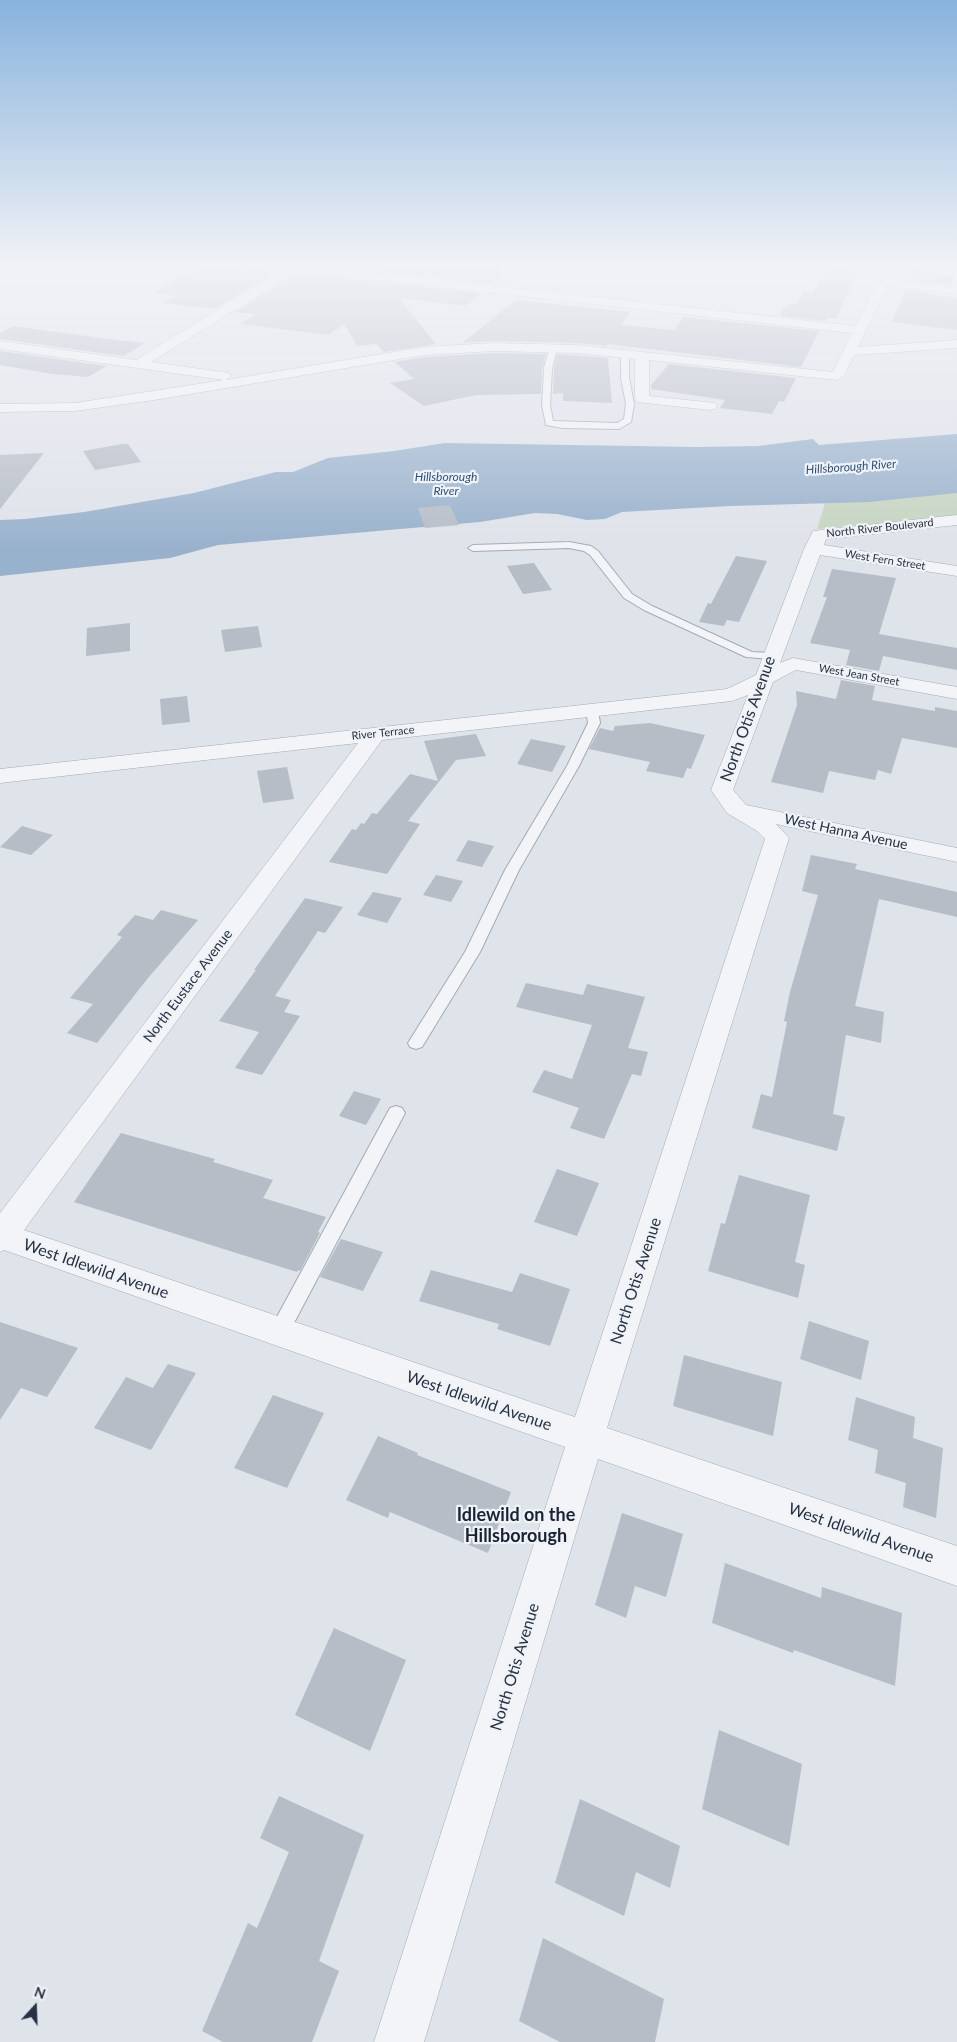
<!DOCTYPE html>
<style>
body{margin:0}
#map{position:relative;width:957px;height:2042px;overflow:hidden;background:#dfe3ea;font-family:Lato,sans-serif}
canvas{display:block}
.north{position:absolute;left:10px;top:1982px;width:50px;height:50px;-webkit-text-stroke:4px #eff2f7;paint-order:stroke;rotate:20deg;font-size:14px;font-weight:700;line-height:20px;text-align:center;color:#273142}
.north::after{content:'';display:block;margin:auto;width:18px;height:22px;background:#273142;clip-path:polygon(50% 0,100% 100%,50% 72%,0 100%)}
</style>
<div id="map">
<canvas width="957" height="2042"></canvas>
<div class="north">N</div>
</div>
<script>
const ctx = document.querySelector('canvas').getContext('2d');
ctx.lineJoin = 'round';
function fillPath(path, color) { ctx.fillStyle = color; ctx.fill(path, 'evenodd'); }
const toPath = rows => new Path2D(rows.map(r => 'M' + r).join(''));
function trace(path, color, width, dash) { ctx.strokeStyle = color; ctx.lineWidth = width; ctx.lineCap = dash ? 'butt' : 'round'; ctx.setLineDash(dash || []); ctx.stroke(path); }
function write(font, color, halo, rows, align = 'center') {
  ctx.font = font + ' Lato,sans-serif'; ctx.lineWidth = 4.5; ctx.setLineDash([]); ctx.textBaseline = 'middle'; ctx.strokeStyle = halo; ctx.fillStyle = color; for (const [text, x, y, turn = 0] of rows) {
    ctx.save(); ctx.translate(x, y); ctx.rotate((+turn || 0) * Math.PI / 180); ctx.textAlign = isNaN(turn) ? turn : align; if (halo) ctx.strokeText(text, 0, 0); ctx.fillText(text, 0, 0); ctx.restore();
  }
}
fillPath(toPath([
 [957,491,957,517,817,529,826,500]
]), '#c5d4c0');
fillPath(toPath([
 [957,434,957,493,869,502,730,506,622,512,605,519,587,520,557,514,535,513,480,522,218,545,170,558,0,576,0,520,25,519,84,512,194,493,276,472,293,472,328,458,394,451,445,443,698,447,758,446,813,439,819,445]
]), '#98b1cc');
fillPath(toPath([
 [202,265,216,265,274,273,215,309,163,303,177,296,153,293],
 [330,265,508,265,498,273,505,274,493,284],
 [829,265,853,265,851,268,859,269,836,319,827,318,826,321,781,316,781,308,786,308,789,303,797,304,804,292,813,293],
 [914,270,954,275,952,285,910,280],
 [297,273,481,293,465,306,399,298,436,344,384,352,376,344,357,346,344,324,329,335,240,324,256,314,235,312],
 [905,290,957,298,957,330,892,322],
 [516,300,630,312,621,325,674,330,683,317,819,331,801,367,607,344,607,346,576,343,493,341,462,343],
 [13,326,101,338,145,343,123,356,0,339,0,333],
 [0,351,107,366,88,377,52,374,0,365],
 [493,353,546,354,542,368,541,394,476,395,424,406,390,383,414,379,395,362,424,357],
 [557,354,608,358,612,403,563,401,563,393,553,394,554,369],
 [669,364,796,378,784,402,779,401,772,414,720,408,725,400,651,389,651,385],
 [122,444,128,444,141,462,95,470,83,451],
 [44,453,0,509,0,455],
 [450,505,459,525,425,528,418,508],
 [736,556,767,561,739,622,727,620,724,626,699,622,708,603,711,604],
 [534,563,552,590,523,594,507,566],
 [832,569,896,578,879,634,957,648,957,670,883,656,879,671,846,665,850,650,810,643,827,597,823,597],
 [130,623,130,651,86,656,87,628],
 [258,626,262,647,225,652,221,630],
 [841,680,875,686,872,700,935,711,935,707,957,711,957,748,902,738,891,774,878,770,875,780,829,771,823,793,771,782,797,705,796,691,836,699],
 [187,696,190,722,162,725,160,699],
 [650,723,705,735,691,769,687,768,683,778,646,771,650,762,589,749,600,728,613,731,615,726],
 [476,734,486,756,456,760,408,821,420,824,387,874,329,862,352,829,356,830,361,823,364,824,372,813,377,814,410,774,438,781,424,741],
 [531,739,566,746,552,772,517,764],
 [287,767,294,799,263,803,257,771],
 [22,826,53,835,31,855,0,847],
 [468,840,494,846,482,867,456,861],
 [811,855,857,864,855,869,957,892,957,917,879,899,855,1006,884,1012,881,1043,846,1035,833,1114,845,1117,837,1151,752,1128,761,1094,772,1097,787,1022,784,1021,790,992,818,895,802,891],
 [436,875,463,881,451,902,423,895],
 [373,892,402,898,387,923,357,915],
 [305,898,343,907,325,933,318,931,275,996,291,1000,284,1012,300,1016,262,1075,235,1068,259,1032,219,1021,256,970,254,970],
 [161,910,198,920,148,978,97,1043,67,1033,93,1004,70,998,122,937,117,935,135,915,153,920],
 [526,983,583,995,587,984,645,997,628,1048,648,1052,641,1076,632,1074,604,1139,570,1128,579,1108,532,1092,544,1070,572,1079,592,1025,516,1007],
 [354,1091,381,1099,366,1125,339,1116],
 [121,1133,215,1159,213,1162,273,1180,263,1198,326,1217,318,1232,320,1233,300,1271,298,1270,297,1272,74,1202],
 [557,1169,599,1183,577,1236,534,1222],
 [739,1175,810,1195,795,1262,805,1265,798,1298,708,1271,721,1223,725,1224],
 [341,1239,383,1252,363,1291,320,1277],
 [431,1270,512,1292,520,1273,570,1289,550,1346,497,1329,499,1324,419,1301],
 [809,1321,869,1341,861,1380,800,1359],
 [0,1322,78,1348,47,1397,21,1388,0,1420],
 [684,1355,782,1382,773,1436,673,1406],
 [168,1364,196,1373,151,1450,94,1428,126,1377,153,1388],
 [273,1395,324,1413,287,1488,234,1468],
 [856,1397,915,1417,913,1438,943,1448,936,1518,903,1507,906,1483,875,1473,878,1450,848,1440],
 [378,1436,418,1453,417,1455,511,1492,488,1553,390,1512,388,1518,346,1500],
 [622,1513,683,1534,666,1597,635,1586,626,1618,595,1605],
 [725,1563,821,1598,822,1587,902,1613,895,1686,794,1650,793,1653,712,1623],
 [334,1628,406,1660,370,1751,295,1715],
 [719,1730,802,1764,789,1846,702,1809],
 [279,1796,364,1835,319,1961,339,1971,312,2042,223,2042,202,2031,248,1923,257,1928,289,1852,260,1838],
 [580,1799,680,1846,670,1888,636,1872,624,1916,555,1883],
 [543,1938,664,1999,655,2042,560,2042,519,2021]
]), '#b6bdc7');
const lane = toPath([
 [550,346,557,348,552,369,550,405,553,421,617,423,624,419,626,404,621,378,621,359,624,352,627,352,631,354,629,359,629,378,634,404,631,422,619,429,562,428,546,425,542,405,544,368,550,346],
 [569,542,591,546,598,551,632,594,652,606,752,652,771,653,777,656,771,659,746,657,644,610,624,598,590,555,584,551,569,548,473,551,468,548,473,545,569,542],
 [592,706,598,710,600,723,579,766,519,870,480,952,422,1047,416,1049,410,1047,408,1043,465,952,505,870,567,766,588,723,586,710,592,706],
 [396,1106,402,1108,405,1113,286,1338,279,1341,272,1338,269,1332,272,1326,390,1108,396,1106]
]);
const street = toPath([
 [270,265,309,265,856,326,886,265,897,265,891,279,957,288,957,294,887,286,858,347,957,340,957,348,854,355,844,376,837,380,649,360,649,396,715,403,717,406,715,409,710,410,637,402,635,399,635,359,576,353,493,351,424,355,154,400,75,411,0,412,0,404,75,403,224,380,0,349,0,341,136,360,284,269,270,265],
 [297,271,852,333,833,372,576,345,493,343,424,347,226,380,231,376,229,373,151,362,297,271],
 [957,515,957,525,826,539,824,545,957,566,957,576,820,555,780,663,793,658,957,687,957,699,796,670,773,682,733,790,746,805,957,848,957,862,776,824,789,838,607,1428,957,1546,957,1586,598,1459,424,2042,374,2042,565,1447,4,1250,0,1252,0,1213,358,743,0,783,0,769,727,689,756,675,804,549,813,531,957,515],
 [748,695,711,790,727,813,757,831,765,839,575,1417,24,1230,382,740,732,701,748,695]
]);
trace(lane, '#a4aab4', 2);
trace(street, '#a4aab4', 1);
fillPath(lane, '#f2f4f8');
fillPath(street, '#f2f4f8');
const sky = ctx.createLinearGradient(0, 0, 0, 551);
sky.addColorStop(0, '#88b3dd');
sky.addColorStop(0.48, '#f1f2f6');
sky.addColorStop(1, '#f1f2f600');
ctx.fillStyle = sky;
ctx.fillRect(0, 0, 957, 551);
write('11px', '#273142', '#eff2f7', [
 ["North River Boulevard",880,528,-6],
 ["West Fern Street",885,560,9],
 ["West Jean Street",859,675,10],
 ["River Terrace",383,733,-6]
]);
write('italic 12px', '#2e5079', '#eff2f7', [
 ["Hillsborough River",851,467,-4],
 ["Hillsborough",446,477],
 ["River",446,491]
]);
write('14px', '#273142', '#eff2f7', [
 ["West Hanna Avenue",846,832,12],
 ["North Eustace Avenue",188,986,-53]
]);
write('16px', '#273142', '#eff2f7', [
 ["North Otis Avenue",748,719,-70],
 ["West Idlewild Avenue",96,1269,19],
 ["North Otis Avenue",636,1281,-72],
 ["West Idlewild Avenue",479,1401,19],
 ["West Idlewild Avenue",861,1533,19],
 ["North Otis Avenue",515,1667,-73]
]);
write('bold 18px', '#192233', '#eff2f7', [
 ["Idlewild on the",516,1515],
 ["Hillsborough",516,1536]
]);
</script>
